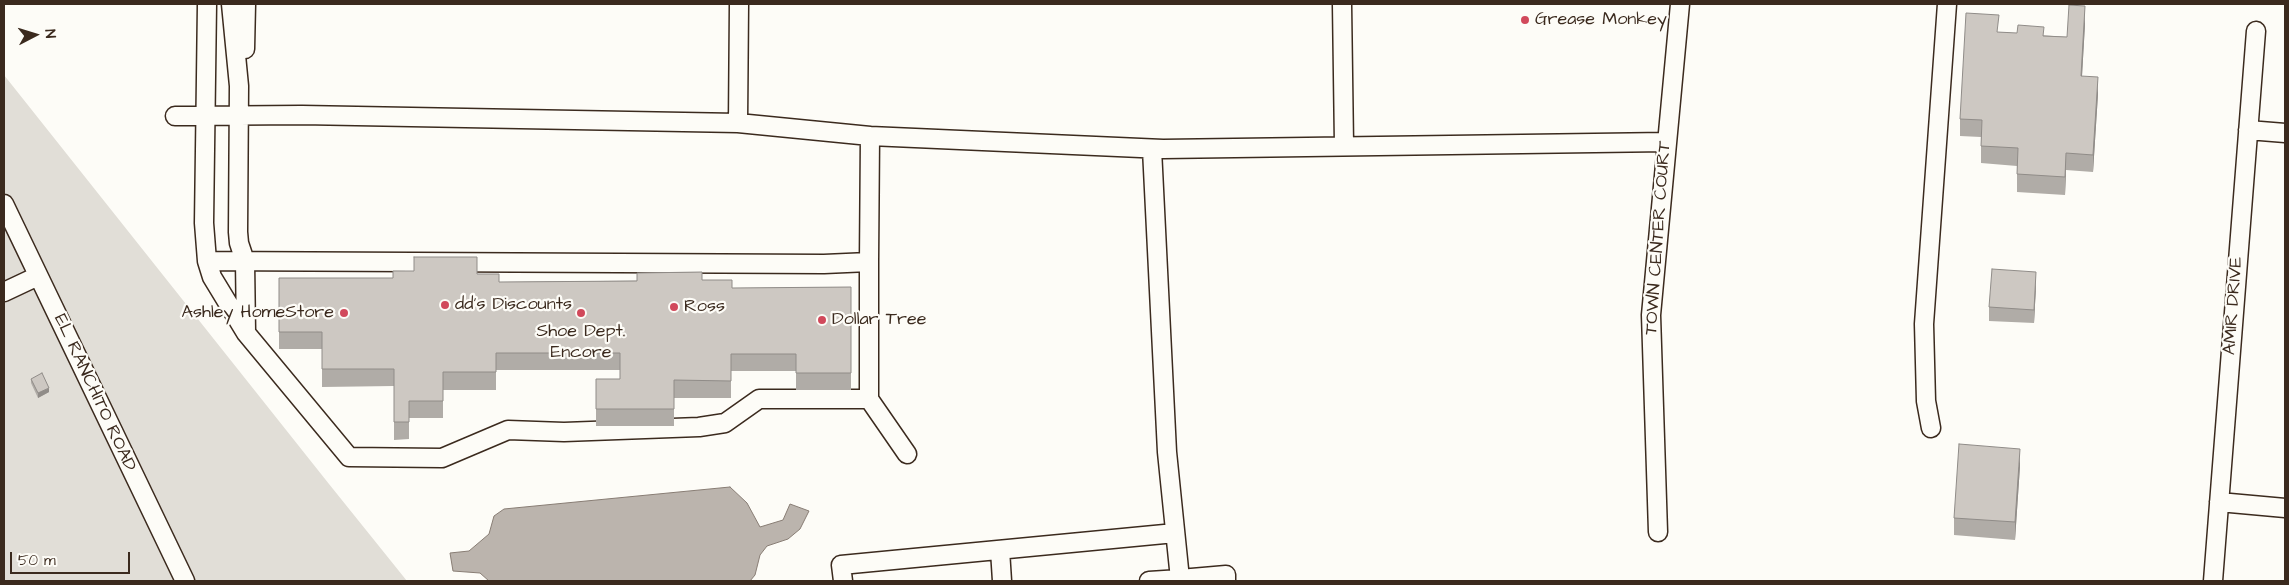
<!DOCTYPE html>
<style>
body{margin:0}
#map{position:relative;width:2289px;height:585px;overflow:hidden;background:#fdfcf7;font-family:"Architects Daughter",sans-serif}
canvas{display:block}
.frame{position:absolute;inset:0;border:5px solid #3b2a1e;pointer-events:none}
.north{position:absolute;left:10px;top:10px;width:50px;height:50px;-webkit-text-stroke:4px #fdfcf7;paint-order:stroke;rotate:85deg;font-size:14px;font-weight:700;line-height:20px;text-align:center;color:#3b2a1e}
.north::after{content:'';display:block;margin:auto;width:18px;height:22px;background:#3b2a1e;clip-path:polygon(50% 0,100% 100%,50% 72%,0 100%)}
.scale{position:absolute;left:10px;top:552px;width:120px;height:22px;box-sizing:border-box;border:2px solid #3b2a1e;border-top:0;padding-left:6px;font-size:15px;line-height:18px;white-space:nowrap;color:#3b2a1e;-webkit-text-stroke:4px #fdfcf7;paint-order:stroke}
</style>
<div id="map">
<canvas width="2289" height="585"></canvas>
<div class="frame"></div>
<div class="north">N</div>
<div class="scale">50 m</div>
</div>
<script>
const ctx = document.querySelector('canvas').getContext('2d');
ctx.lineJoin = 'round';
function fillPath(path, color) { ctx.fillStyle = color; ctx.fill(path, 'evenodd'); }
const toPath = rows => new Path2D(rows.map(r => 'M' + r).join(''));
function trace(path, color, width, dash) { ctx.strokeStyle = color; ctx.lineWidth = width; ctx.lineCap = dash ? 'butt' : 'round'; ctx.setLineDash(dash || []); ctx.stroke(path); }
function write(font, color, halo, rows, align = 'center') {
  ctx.font = font + ' "Architects Daughter",sans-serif'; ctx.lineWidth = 4.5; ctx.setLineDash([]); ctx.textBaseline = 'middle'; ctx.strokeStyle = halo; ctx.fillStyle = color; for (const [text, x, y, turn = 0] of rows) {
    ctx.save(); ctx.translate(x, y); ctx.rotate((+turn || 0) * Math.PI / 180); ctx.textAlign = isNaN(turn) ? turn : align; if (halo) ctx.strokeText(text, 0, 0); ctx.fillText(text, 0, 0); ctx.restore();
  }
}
fillPath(toPath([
 [4,75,329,484,407,581,4,581]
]), '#e1ded7');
const water = toPath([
 [730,487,747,503,760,527,783,520,790,504,809,511,800,529,788,539,767,546,760,555,755,575,750,581,489,581,480,573,453,571,450,553,469,551,489,534,494,516,504,509,730,487]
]);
fillPath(water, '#bbb4ad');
trace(water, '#887d74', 1);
const minor = toPath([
 [207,4,204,223,207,261,212,277,246,333,349,457,442,458,508,430,564,432,699,427,725,423,759,399,869,399,907,454],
 [231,4,239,86,238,232,239,243,245,261,246,332],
 [1342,4,1344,145],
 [245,49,246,4],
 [175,116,302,115,738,123,870,136,869,262,824,264,207,261],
 [738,123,739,4],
 [2248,130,2285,133],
 [870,136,1163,149,1666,142],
 [1152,149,1167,452,1180,579,1226,575,1226,581],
 [4,204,185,581],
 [4,292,38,276],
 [869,399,869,262],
 [1931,428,1926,401,1924,324,1947,4],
 [2219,502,2285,508],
 [1658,532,1651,315,1680,4],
 [1000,550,1002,581],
 [843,581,841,565,1175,533],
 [1149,581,1180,579],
 [2213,581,2256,31]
]);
trace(minor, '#3b2a1e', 21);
trace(minor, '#fdfcf7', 18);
fillPath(toPath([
 [2085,24,2082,76,2098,94,2093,172,2066,170,2065,195,2017,192,2017,166,1981,163,1981,137,1960,136,1960,119,1999,32,2067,37],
 [477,274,499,282,702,280,732,288,851,287,851,390,796,390,796,371,731,371,731,398,674,398,674,426,596,426,596,379,620,379,620,370,496,370,496,390,443,390,443,418,409,418,409,439,394,440,394,386,322,387,322,349,279,349,279,278,393,278],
 [2036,286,2034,323,1989,321,1989,307],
 [31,379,49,392,38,398,31,383],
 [2020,466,2015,540,1954,535,1954,518]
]), '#b0aca7');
fillPath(toPath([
 [2085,6,2085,24,2081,93,2081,76],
 [2098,77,2098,94,2093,172,2093,155],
 [2066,153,2066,170,2065,195,2065,177],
 [2036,272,2036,286,2034,323,2034,310],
 [49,388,49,392,38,398,38,393],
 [2020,449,2020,466,2015,540,2015,522]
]), '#908c88');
const building = toPath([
 [2069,5,2085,6,2081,76,2098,77,2093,155,2066,153,2065,177,2017,174,2018,148,1981,146,1982,120,1960,119,1966,13,1999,15,1997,32,2017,33,2018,25,2044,27,2043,36,2067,37,2069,5],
 [414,257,477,257,477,274,499,274,499,282,637,281,637,273,702,272,702,280,732,280,732,288,851,287,851,373,796,373,796,354,731,354,731,381,674,380,674,409,596,409,596,379,620,379,620,353,496,353,496,372,443,372,443,401,409,401,409,422,394,422,394,369,322,369,322,332,279,332,279,278,393,278,393,271,414,271,414,257],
 [1992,269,2036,272,2034,310,1989,307,1992,269],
 [42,373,49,388,38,393,31,379,42,373],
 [1959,444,2020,449,2015,522,1954,518,1959,444]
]);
fillPath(building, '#cdc8c2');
trace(building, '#908c88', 1);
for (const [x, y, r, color] of [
 [1525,20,5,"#d1495b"],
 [445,305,5,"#d1495b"],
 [674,307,5,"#d1495b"],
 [344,313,5,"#d1495b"],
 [581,313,5,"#d1495b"],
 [822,320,5,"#d1495b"]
]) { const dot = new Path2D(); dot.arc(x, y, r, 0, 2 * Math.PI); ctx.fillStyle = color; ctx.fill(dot); trace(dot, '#fdfcf7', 2); }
write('18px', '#3b2a1e', '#fdfcf7', [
 ["Grease Monkey",1535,20],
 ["dd's Discounts",455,305],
 ["Ross",684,307],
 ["Ashley HomeStore",334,313,"right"],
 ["Dollar Tree",832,320],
 ["Shoe Dept.",581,332,"center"],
 ["Encore",581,353,"center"]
], 'left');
write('18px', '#3b2a1e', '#fdfcf7', [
 ["TOWN CENTER COURT",1659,238,-86],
 ["AMIR DRIVE",2234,306,-86],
 ["EL RANCHITO ROAD",94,393,65]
]);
</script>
